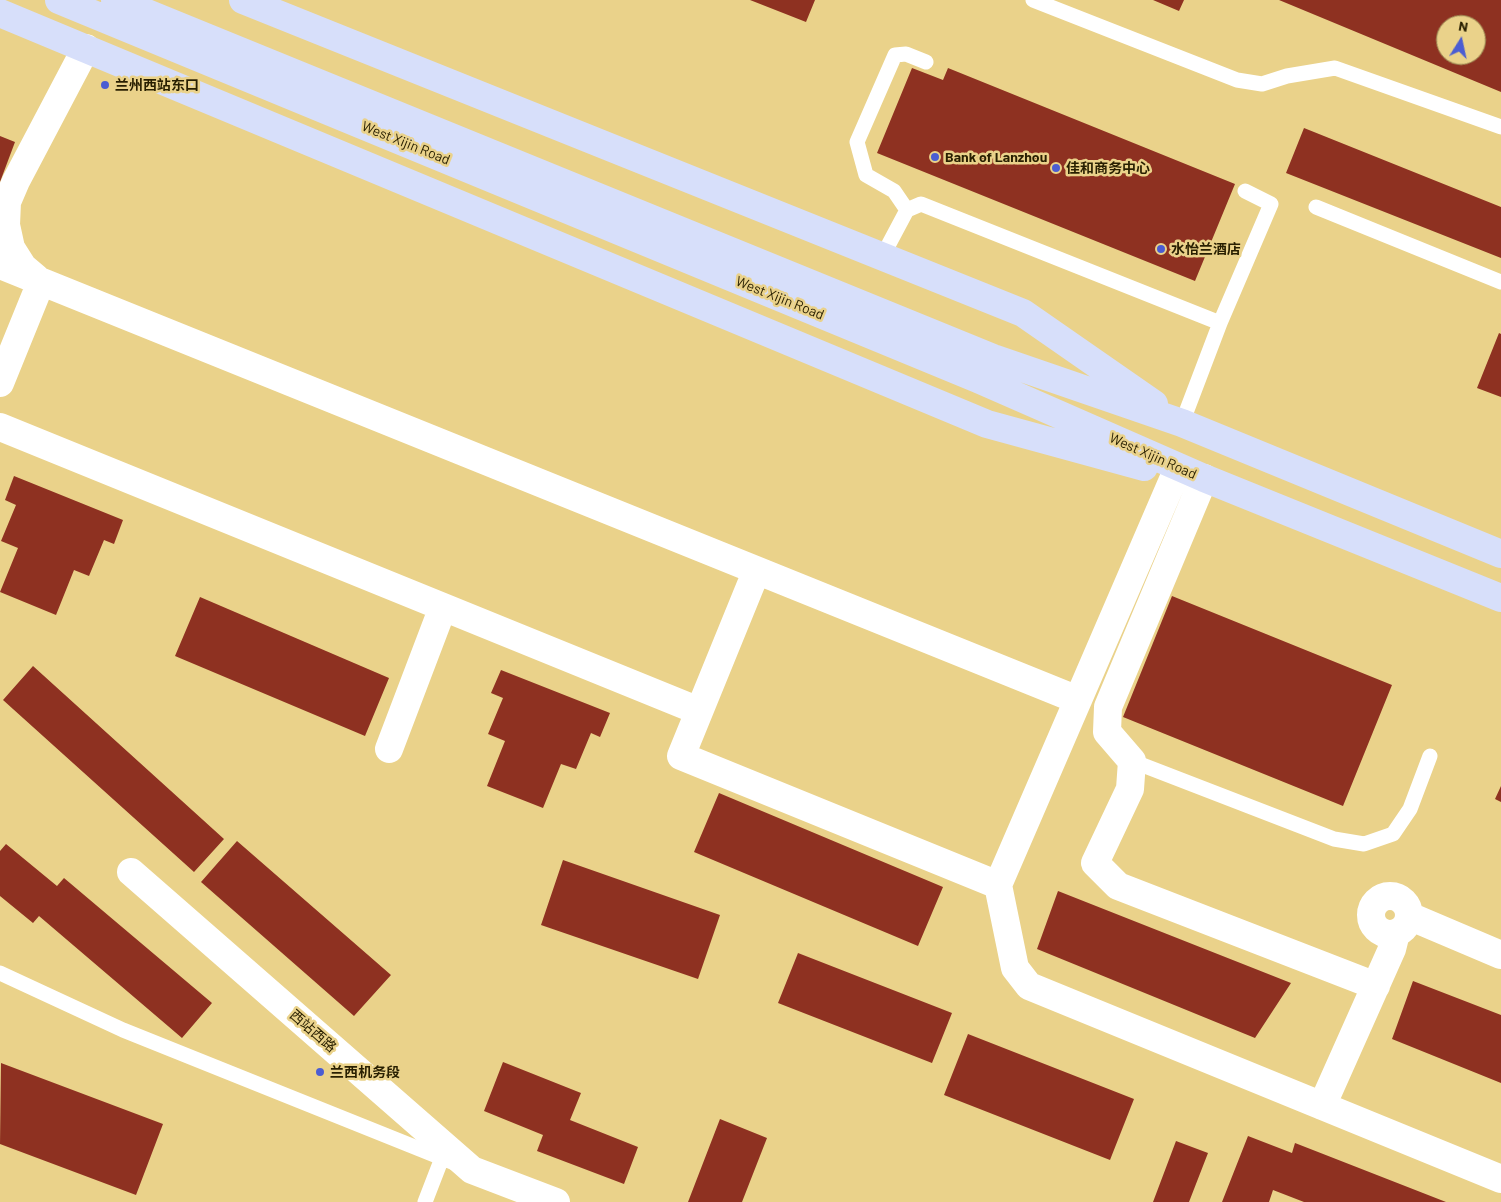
<!DOCTYPE html>
<meta charset="utf-8">
<style>
body{margin:0}
#map{position:relative;width:1501px;height:1202px;overflow:hidden;background:#ead28a;font-family:Barlow,sans-serif}
canvas{display:block}
.north{position:absolute;left:1436px;top:15px;width:50px;height:50px;box-sizing:border-box;background:#ead28a;border:1px solid #9c8a53;border-radius:50%;rotate:10deg;font-size:14px;font-weight:700;line-height:20px;text-align:center;color:#281f01}
.north::after{content:'';display:block;margin:auto;width:18px;height:22px;background:#4b5dd2;clip-path:polygon(50% 0,100% 100%,50% 72%,0 100%)}
</style>
<div id="map">
<canvas width="1501" height="1202"></canvas>
<div class="north">N</div>
</div>
<script>
const ctx = document.querySelector('canvas').getContext('2d');
ctx.lineJoin = 'round';
function fillPath(path, color) { ctx.fillStyle = color; ctx.fill(path, 'evenodd'); }
const toPath = rows => new Path2D(rows.map(r => 'M' + r).join(''));
function trace(path, color, width, dash) { ctx.strokeStyle = color; ctx.lineWidth = width; ctx.lineCap = dash ? 'butt' : 'round'; ctx.setLineDash(dash || []); ctx.stroke(path); }
function write(font, color, halo, rows, align = 'center') {
  ctx.font = font + ' Barlow,"Noto Sans SC",sans-serif'; ctx.lineWidth = 5; ctx.setLineDash([]); ctx.textBaseline = 'middle'; ctx.strokeStyle = halo; ctx.fillStyle = color; for (const [text, x, y, turn = 0] of rows) {
    ctx.save(); ctx.translate(x, y); ctx.rotate((+turn || 0) * Math.PI / 180); ctx.textAlign = isNaN(turn) ? turn : align; if (halo) ctx.strokeText(text, 0, 0); ctx.fillText(text, 0, 0); ctx.restore();
  }
}
fillPath(toPath([
 [750,0,815,0,806,22],
 [1153,0,1184,0,1179,11],
 [1279,0,1501,0,1501,92],
 [1446,25,1476,25,1476,55,1446,55],
 [912,68,943,80,948,68,1235,184,1195,281,877,153],
 [1304,128,1501,207,1501,258,1286,173],
 [0,136,15,142,0,182],
 [1499,333,1501,334,1501,397,1477,388],
 [14,476,123,520,114,544,104,540,89,576,74,570,56,615,0,592,18,548,1,541,16,505,5,500],
 [1172,596,1392,685,1343,806,1123,717],
 [200,597,389,678,365,736,175,656],
 [33,666,224,839,194,872,3,700],
 [501,670,610,713,600,737,591,733,576,769,561,764,543,808,487,786,505,741,488,734,503,698,491,693],
 [1501,786,1501,802,1495,799],
 [719,793,943,887,918,946,694,852],
 [237,841,391,975,354,1016,201,882],
 [6,844,57,886,64,878,212,1003,182,1038,39,916,33,923,0,896,0,851],
 [563,860,720,915,698,979,541,925],
 [1058,891,1291,983,1255,1038,1037,949],
 [798,953,952,1013,932,1063,778,1003],
 [1413,981,1501,1015,1501,1083,1392,1039],
 [968,1034,1134,1099,1110,1160,944,1095],
 [503,1062,581,1093,570,1120,638,1147,624,1184,537,1151,543,1135,484,1111],
 [1,1063,163,1124,136,1195,0,1144],
 [720,1119,767,1138,742,1202,688,1202],
 [1248,1136,1292,1153,1295,1143,1446,1202,1304,1202,1273,1190,1269,1202,1222,1202],
 [1176,1141,1208,1153,1189,1202,1153,1202]
]), '#8e3121');
trace(toPath([
 [1033,0,1237,80,1262,84,1287,76,1335,68,1501,127],
 [1316,207,1501,282],
 [907,210,894,191,866,175,857,142,895,55,906,54,926,62],
 [882,257,907,210,921,204,1220,323],
 [1182,423,1220,323,1271,204,1245,191],
 [1132,761,1334,839,1364,844,1393,834,1410,809,1430,756],
 [0,973,123,1030,452,1162],
 [425,1202,442,1158]
]), '#fff', 15);
trace(toPath([
 [0,265,1078,700,998,885,681,756,756,572],
 [36,278,23,267,11,248,6,225,7,202,16,181,86,48],
 [0,383,41,282],
 [0,427,699,711],
 [1204,478,1108,707,1107,732,1132,761,1130,789,1095,863,1118,886,1376,986],
 [1078,700,1175,475],
 [389,749,443,607],
 [131,872,472,1170,556,1202],
 [998,885,1015,968,1029,986,1501,1179],
 '1371 915a19 19 0 1 1 38 0a19 19 0 1 1-38 0Z',
 [1409,916,1501,955],
 [1322,1106,1392,949,1396,933]
]), '#fff', 28);
trace(toPath([
 [59,0,978,379,1204,478,1501,598],
 [115,0,993,358,1182,423,1501,554],
 [243,0,1023,313,1154,404],
 [0,13,987,424,1144,467]
]), '#d7dffa', 28);
for (const [x, y, r, color] of [
 [105,85,5,"#4b5dd2"],
 [935,157,5,"#4b5dd2"],
 [1056,168,5,"#4b5dd2"],
 [1161,249,5,"#4b5dd2"],
 [320,1072,5,"#4b5dd2"]
]) { const dot = new Path2D(); dot.arc(x, y, r, 0, 2 * Math.PI); ctx.fillStyle = color; ctx.fill(dot); trace(dot, '#ead28a', 2); }
write('bold 14px', '#281f01', '#ead28a', [
 ["兰州西站东口",115,85],
 ["Bank of Lanzhou",945,157],
 ["佳和商务中心",1066,168],
 ["水怡兰酒店",1171,249],
 ["兰西机务段",330,1072]
], 'left');
write('14px', '#281f01', '#ead28a', [
 ["West Xijin Road",406,143,22],
 ["West Xijin Road",780,298,22],
 ["West Xijin Road",1153,456,24],
 ["西站西路",313,1031,41]
]);
</script>
